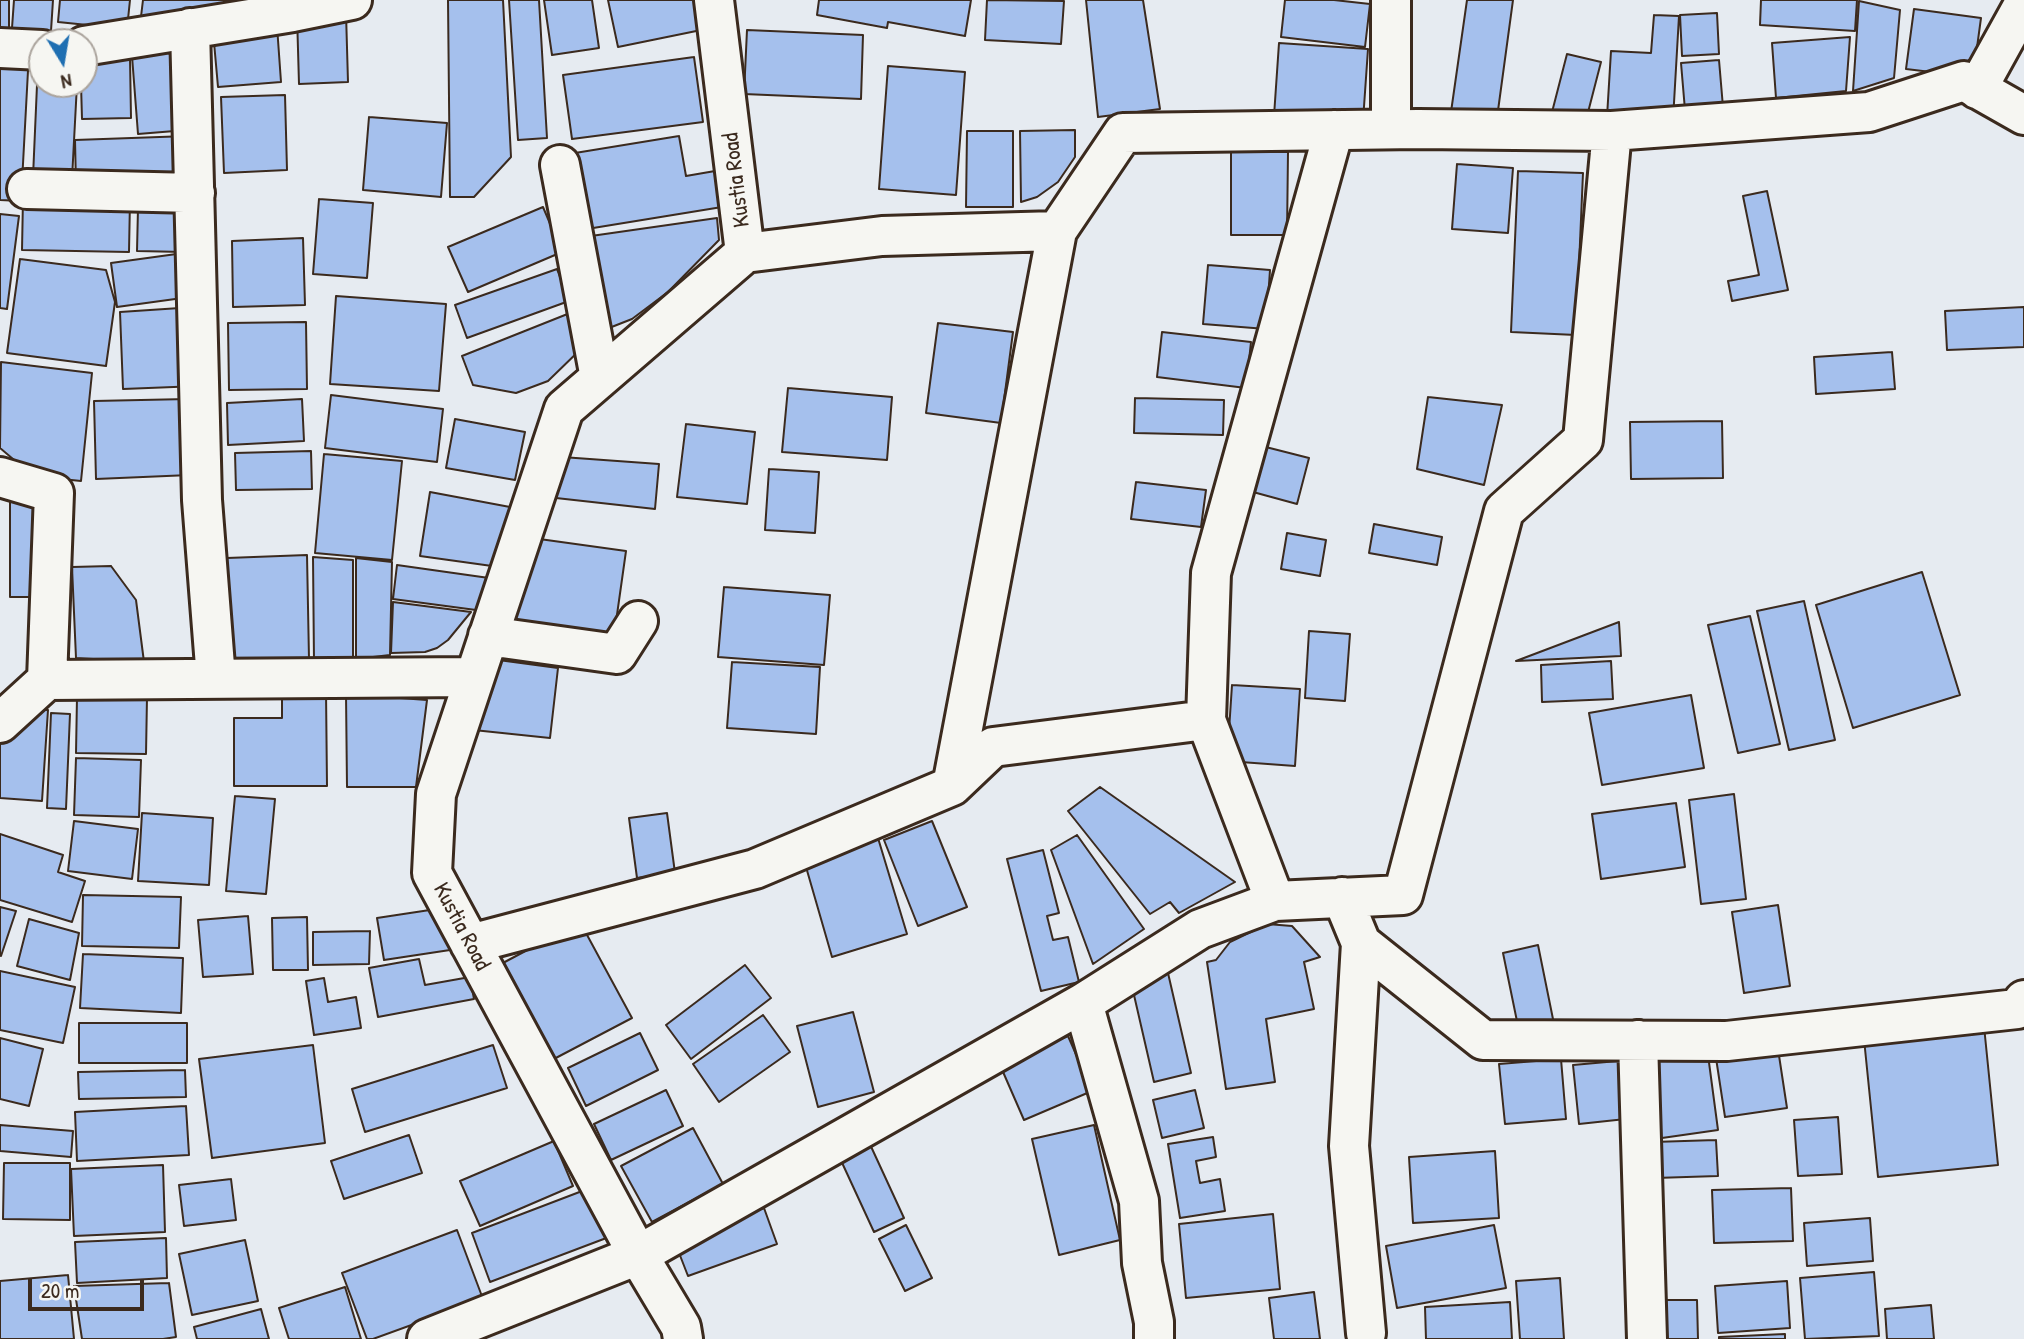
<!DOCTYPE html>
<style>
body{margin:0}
#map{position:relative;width:2024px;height:1339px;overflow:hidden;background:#e6ebf1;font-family:"Patrick Hand",sans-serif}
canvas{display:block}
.north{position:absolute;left:28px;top:28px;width:70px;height:70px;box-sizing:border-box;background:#f6f6f2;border:2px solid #aba49d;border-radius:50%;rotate:169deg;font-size:19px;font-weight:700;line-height:28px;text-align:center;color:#3b2a1e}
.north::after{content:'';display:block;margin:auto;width:24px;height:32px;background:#1f6fb2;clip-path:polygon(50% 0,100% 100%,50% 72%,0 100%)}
.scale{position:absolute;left:28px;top:1279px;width:116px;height:32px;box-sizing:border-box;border:4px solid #3b2a1e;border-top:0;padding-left:9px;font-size:21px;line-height:24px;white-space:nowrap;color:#3b2a1e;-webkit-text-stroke:5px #f6f6f2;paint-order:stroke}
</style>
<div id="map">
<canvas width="2024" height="1339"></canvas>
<div class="north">N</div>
<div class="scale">20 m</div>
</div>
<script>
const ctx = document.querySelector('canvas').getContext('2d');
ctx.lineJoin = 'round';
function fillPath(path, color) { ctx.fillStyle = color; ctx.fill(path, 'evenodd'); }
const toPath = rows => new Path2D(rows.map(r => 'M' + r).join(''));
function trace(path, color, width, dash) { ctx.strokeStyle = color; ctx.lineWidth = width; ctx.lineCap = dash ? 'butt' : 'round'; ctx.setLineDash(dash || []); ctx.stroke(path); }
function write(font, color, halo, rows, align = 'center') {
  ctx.font = font + ' "Patrick Hand",sans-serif'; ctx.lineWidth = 6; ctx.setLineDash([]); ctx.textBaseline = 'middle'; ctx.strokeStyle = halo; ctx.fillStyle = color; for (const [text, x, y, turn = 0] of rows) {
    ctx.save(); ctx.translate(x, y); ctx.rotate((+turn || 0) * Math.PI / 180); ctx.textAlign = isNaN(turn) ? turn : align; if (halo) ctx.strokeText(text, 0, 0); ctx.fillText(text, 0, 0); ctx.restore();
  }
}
const building = toPath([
 [0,0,9,0,9,31,0,31,0,0],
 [14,0,53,0,51,31,12,28,14,0],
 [60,0,130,0,127,29,58,22,60,0],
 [143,0,261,0,140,25,143,0],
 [448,0,503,0,511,157,474,197,450,197,448,0],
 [509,0,539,0,547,138,518,140,509,0],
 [544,0,592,0,599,48,552,55,544,0],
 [608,0,705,0,711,28,618,47,608,0],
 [819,0,971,0,965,36,888,22,887,28,817,15,819,0],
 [987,0,1064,1,1061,44,985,40,987,0],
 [1086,0,1143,0,1160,109,1098,117,1086,0],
 [1285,0,1334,0,1370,4,1365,47,1281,37,1285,0],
 [1467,0,1513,0,1497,118,1451,112,1467,0],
 [1761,0,1857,0,1855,31,1760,25,1761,0],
 [1859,1,1900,10,1894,78,1853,91,1859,1],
 [1914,9,1981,18,1973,77,1906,69,1914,9],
 [346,13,348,82,299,84,297,15,346,13],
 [1717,13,1719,54,1682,56,1680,15,1717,13],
 [1654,15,1679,16,1673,120,1607,117,1611,51,1651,53,1654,15],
 [277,26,281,82,218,87,213,31,277,26],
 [747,30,863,35,861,99,744,94,747,30],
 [1850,37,1846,91,1776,98,1772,43,1850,37],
 [180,39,187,130,138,134,131,43,180,39],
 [1279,43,1368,49,1363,121,1274,116,1279,43],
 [0,51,29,52,21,201,0,200,0,51],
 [1567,54,1601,62,1585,124,1551,116,1567,54],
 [694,57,703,122,572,139,563,75,694,57],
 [130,58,131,118,82,119,81,84,84,84,84,59,130,58],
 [1719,60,1724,119,1686,122,1681,63,1719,60],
 [38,62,42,63,42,84,77,84,72,179,33,177,38,62],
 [888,66,965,72,956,195,879,189,888,66],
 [285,95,287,170,224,173,221,97,285,95],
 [369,117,447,123,441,197,363,190,369,117],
 [1075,130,1075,157,1058,182,1037,197,1021,202,1020,131,1075,130],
 [967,131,1013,131,1013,207,966,207,967,131],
 [188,136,190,181,76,185,75,140,188,136],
 [679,136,686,176,715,171,722,207,587,229,575,153,679,136],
 [1231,151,1288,152,1287,235,1231,235,1231,151],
 [1457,164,1513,168,1508,233,1452,229,1457,164],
 [1518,171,1583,173,1576,335,1511,332,1518,171],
 [1767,191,1788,290,1732,301,1728,281,1759,275,1743,196,1767,191],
 [23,198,130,200,129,252,22,250,23,198],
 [319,199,373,203,367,278,313,274,319,199],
 [543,207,562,252,468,292,448,247,543,207],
 [138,208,185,209,184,252,137,251,138,208],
 [0,214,19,216,7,309,0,308,0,214],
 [717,218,719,240,668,292,632,319,604,330,591,236,717,218],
 [303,238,305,305,233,307,232,241,303,238],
 [191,252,197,296,117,307,111,263,191,252],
 [20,259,106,270,115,302,106,366,7,353,20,259],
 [1208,265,1270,270,1266,329,1203,324,1208,265],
 [557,269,569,301,467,338,455,305,557,269],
 [336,296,446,304,439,391,330,384,336,296],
 [195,307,199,386,123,389,120,312,195,307],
 [2024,307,2024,347,1947,350,1945,311,2024,307],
 [570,313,583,347,548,381,516,393,473,385,462,356,570,313],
 [306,322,307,389,229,390,228,323,306,322],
 [938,323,1013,332,1001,423,926,413,938,323],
 [1162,332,1251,342,1246,388,1157,377,1162,332],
 [1892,352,1895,389,1816,394,1814,357,1892,352],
 [1,362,92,373,81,481,33,476,0,448,1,362],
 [788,388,892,397,887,460,782,452,788,388],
 [331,395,443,409,437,462,325,448,331,395],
 [1428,397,1502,405,1484,485,1417,469,1428,397],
 [1135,398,1224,400,1223,435,1134,433,1135,398],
 [188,399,190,475,96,479,94,401,188,399],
 [302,399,304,441,228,445,227,403,302,399],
 [455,419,525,432,515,480,446,468,455,419],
 [1722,421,1723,478,1631,479,1630,422,1722,421],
 [686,424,755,432,747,504,677,497,686,424],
 [1254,444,1309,458,1297,504,1242,489,1254,444],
 [311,451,312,489,236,490,235,453,311,451],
 [324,454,402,461,392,560,315,553,324,454],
 [562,457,659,464,655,509,556,498,562,457],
 [769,469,819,472,815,533,765,530,769,469],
 [1136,482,1206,490,1201,527,1131,519,1136,482],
 [430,492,510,507,492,566,420,556,430,492],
 [10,501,42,501,42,597,10,597,10,501],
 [1374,524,1442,537,1437,565,1369,553,1374,524],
 [1287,533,1326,540,1320,576,1281,569,1287,533],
 [525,537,626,551,614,636,514,623,525,537],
 [307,555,309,659,229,661,227,558,307,555],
 [313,557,353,560,353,662,314,662,313,557],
 [356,558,392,562,390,655,356,659,356,558],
 [397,565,489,578,476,610,393,599,397,565],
 [111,566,136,600,144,662,76,658,72,567,111,566],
 [1922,572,1960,695,1853,728,1816,605,1922,572],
 [724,587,830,595,824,665,718,657,724,587],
 [1804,601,1835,740,1789,750,1757,611,1804,601],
 [393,602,471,612,448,640,437,648,425,652,391,653,393,602],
 [1750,616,1780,744,1738,753,1708,625,1750,616],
 [1619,622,1621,656,1516,661,1619,622],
 [1309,631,1350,634,1345,701,1305,698,1309,631],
 [491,659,558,668,550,738,464,729,491,659],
 [1611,661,1613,699,1542,702,1541,665,1611,661],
 [732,662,820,667,816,734,727,728,732,662],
 [1232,685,1300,689,1295,766,1227,761,1232,685],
 [282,691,326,691,327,786,234,786,234,718,282,718,282,691],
 [346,694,427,700,416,787,347,787,346,694],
 [1691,695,1704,768,1602,785,1589,713,1691,695],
 [77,697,147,697,146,754,76,753,77,697],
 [27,709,48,710,42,801,0,798,0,734,27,709],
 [51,713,70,714,66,809,47,808,51,713],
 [76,758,141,760,139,817,74,815,76,758],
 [1100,787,1235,882,1179,913,1170,902,1150,914,1068,811,1100,787],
 [1734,794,1746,899,1701,904,1689,800,1734,794],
 [235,796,275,799,266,894,226,891,235,796],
 [1676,803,1685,867,1601,879,1592,814,1676,803],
 [142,813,213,818,209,885,138,881,142,813],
 [667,813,675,873,637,878,629,818,667,813],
 [74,821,138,829,132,879,68,871,74,821],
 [932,821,967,907,918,926,884,840,932,821],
 [0,834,63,855,58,872,85,881,72,922,0,900,0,834],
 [1077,835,1144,929,1093,964,1051,850,1077,835],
 [878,838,907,934,832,957,804,860,878,838],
 [1043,850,1059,913,1047,916,1053,940,1068,937,1079,982,1041,991,1007,859,1043,850],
 [83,895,181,897,179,948,82,946,83,895],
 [1778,905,1790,986,1744,993,1732,912,1778,905],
 [0,907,16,911,1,956,0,955,0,907],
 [443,908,450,950,384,960,377,918,443,908],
 [248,916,253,974,203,977,198,920,248,916],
 [307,917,308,970,273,970,272,918,307,917],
 [29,919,79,933,70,980,17,966,29,919],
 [580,922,632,1018,552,1060,501,964,580,922],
 [1267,924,1292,926,1320,957,1304,962,1314,1009,1266,1019,1275,1082,1226,1089,1207,962,1216,960,1230,942,1267,924],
 [370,931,369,964,313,965,313,932,370,931],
 [1538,945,1554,1024,1519,1031,1503,953,1538,945],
 [83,954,183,958,181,1013,80,1008,83,954],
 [419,959,425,985,470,977,474,999,378,1017,369,968,419,959],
 [745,965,771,998,691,1059,666,1025,745,965],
 [0,971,75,987,63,1043,0,1030,0,971],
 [1168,973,1191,1073,1154,1082,1131,982,1168,973],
 [324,978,328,1002,356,997,361,1028,314,1035,306,981,324,978],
 [853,1012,874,1092,818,1107,797,1026,853,1012],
 [763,1015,790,1052,719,1102,693,1064,763,1015],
 [79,1023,187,1023,187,1063,79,1063,79,1023],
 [1984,1026,1998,1165,1878,1177,1864,1039,1984,1026],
 [640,1033,658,1070,586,1106,568,1068,640,1033],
 [1068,1036,1092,1091,1024,1120,1000,1065,1068,1036],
 [0,1038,43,1049,29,1106,0,1099,0,1038],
 [313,1045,325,1143,212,1158,199,1059,313,1045],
 [493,1045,507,1088,365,1132,352,1089,493,1045],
 [1778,1049,1787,1108,1725,1117,1716,1058,1778,1049],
 [1708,1055,1718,1130,1655,1139,1645,1063,1708,1055],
 [1561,1059,1566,1119,1505,1124,1499,1064,1561,1059],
 [1629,1060,1635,1118,1579,1124,1573,1065,1629,1060],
 [185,1070,186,1097,79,1099,78,1072,185,1070],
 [666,1090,683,1126,611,1160,594,1124,666,1090],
 [1195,1090,1204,1128,1162,1138,1153,1100,1195,1090],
 [186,1106,189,1155,77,1161,75,1112,186,1106],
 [1838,1117,1842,1174,1798,1176,1794,1120,1838,1117],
 [0,1125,73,1131,71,1157,0,1151,0,1125],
 [1094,1125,1120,1240,1059,1255,1032,1139,1094,1125],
 [693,1128,723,1184,652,1222,621,1166,693,1128],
 [409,1135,422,1173,344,1199,331,1161,409,1135],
 [1213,1137,1216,1157,1196,1161,1200,1183,1220,1179,1225,1211,1180,1218,1168,1144,1213,1137],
 [868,1140,904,1218,874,1232,838,1154,868,1140],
 [1716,1140,1718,1176,1655,1178,1653,1142,1716,1140],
 [554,1141,573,1186,480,1226,460,1181,554,1141],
 [1495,1151,1499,1218,1413,1223,1409,1157,1495,1151],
 [4,1163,70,1163,70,1220,3,1219,4,1163],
 [163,1165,165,1232,74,1236,71,1169,163,1165],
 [231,1179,236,1220,184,1226,179,1185,231,1179],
 [590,1188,609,1237,490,1282,472,1233,590,1188],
 [1791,1188,1793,1241,1714,1243,1712,1190,1791,1188],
 [764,1208,777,1244,688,1276,674,1240,764,1208],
 [1273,1214,1280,1289,1186,1298,1179,1224,1273,1214],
 [1870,1218,1873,1261,1807,1266,1804,1223,1870,1218],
 [906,1225,932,1278,905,1291,879,1239,906,1225],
 [1494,1225,1506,1288,1397,1308,1386,1246,1494,1225],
 [457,1230,483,1299,373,1339,367,1339,342,1273,457,1230],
 [166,1238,167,1278,77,1283,75,1242,166,1238],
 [245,1240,258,1301,192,1315,179,1254,245,1240],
 [1874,1272,1879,1336,1805,1339,1800,1278,1874,1272],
 [68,1275,74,1339,0,1339,0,1281,68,1275],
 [1560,1278,1564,1339,1520,1339,1516,1281,1560,1278],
 [1787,1281,1790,1328,1718,1333,1715,1286,1787,1281],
 [169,1283,176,1337,163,1339,82,1339,74,1286,169,1283],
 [345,1287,361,1339,289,1339,279,1308,345,1287],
 [1314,1292,1320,1339,1274,1339,1269,1298,1314,1292],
 [1650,1300,1697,1300,1698,1339,1650,1339,1650,1300],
 [1510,1302,1512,1339,1426,1339,1425,1307,1510,1302],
 [1931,1305,1934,1339,1887,1339,1885,1309,1931,1305],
 [261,1309,269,1339,197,1339,194,1327,261,1309],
 [1785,1334,1785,1339,1719,1339,1719,1337,1785,1334]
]);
fillPath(building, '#a5c0ed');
trace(building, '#3b2a1e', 2);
const street = toPath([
 [714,0,745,253],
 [190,28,202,500,216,679],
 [84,46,293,12,352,0],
 [0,48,42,50],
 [1977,89,2024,4],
 [1391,129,1391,0],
 [560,165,600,378],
 [27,189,195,193],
 [745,253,882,236,1057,231,1123,133,1418,129,1612,131,1869,112,1964,81,2024,115],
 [0,477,54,493,47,680],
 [488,636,617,654,638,621],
 [0,723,47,680,474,677],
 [952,786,1057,231],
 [1342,897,1361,943,1483,1040,1727,1041,2017,1009,2024,1000],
 [1275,901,1206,720,1211,573,1334,130],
 [1361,943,1349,1146,1366,1333],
 [470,944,755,869,952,786,993,747,1206,720],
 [1083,1003,1139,1201,1142,1263,1154,1322,1154,1339],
 [1638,1040,1647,1339],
 [427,1339,638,1255,1083,1003,1200,929,1275,901,1403,895,1504,511,1583,440,1612,131],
 [683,1339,681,1327,638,1255,432,873,436,794,564,409,745,253]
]);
trace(street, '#3b2a1e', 44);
trace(street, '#f6f6f2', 38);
write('23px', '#3b2a1e', '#f6f6f2', [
 ["Kustia Road",737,180,-97],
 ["Kustia Road",461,927,62]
]);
</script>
